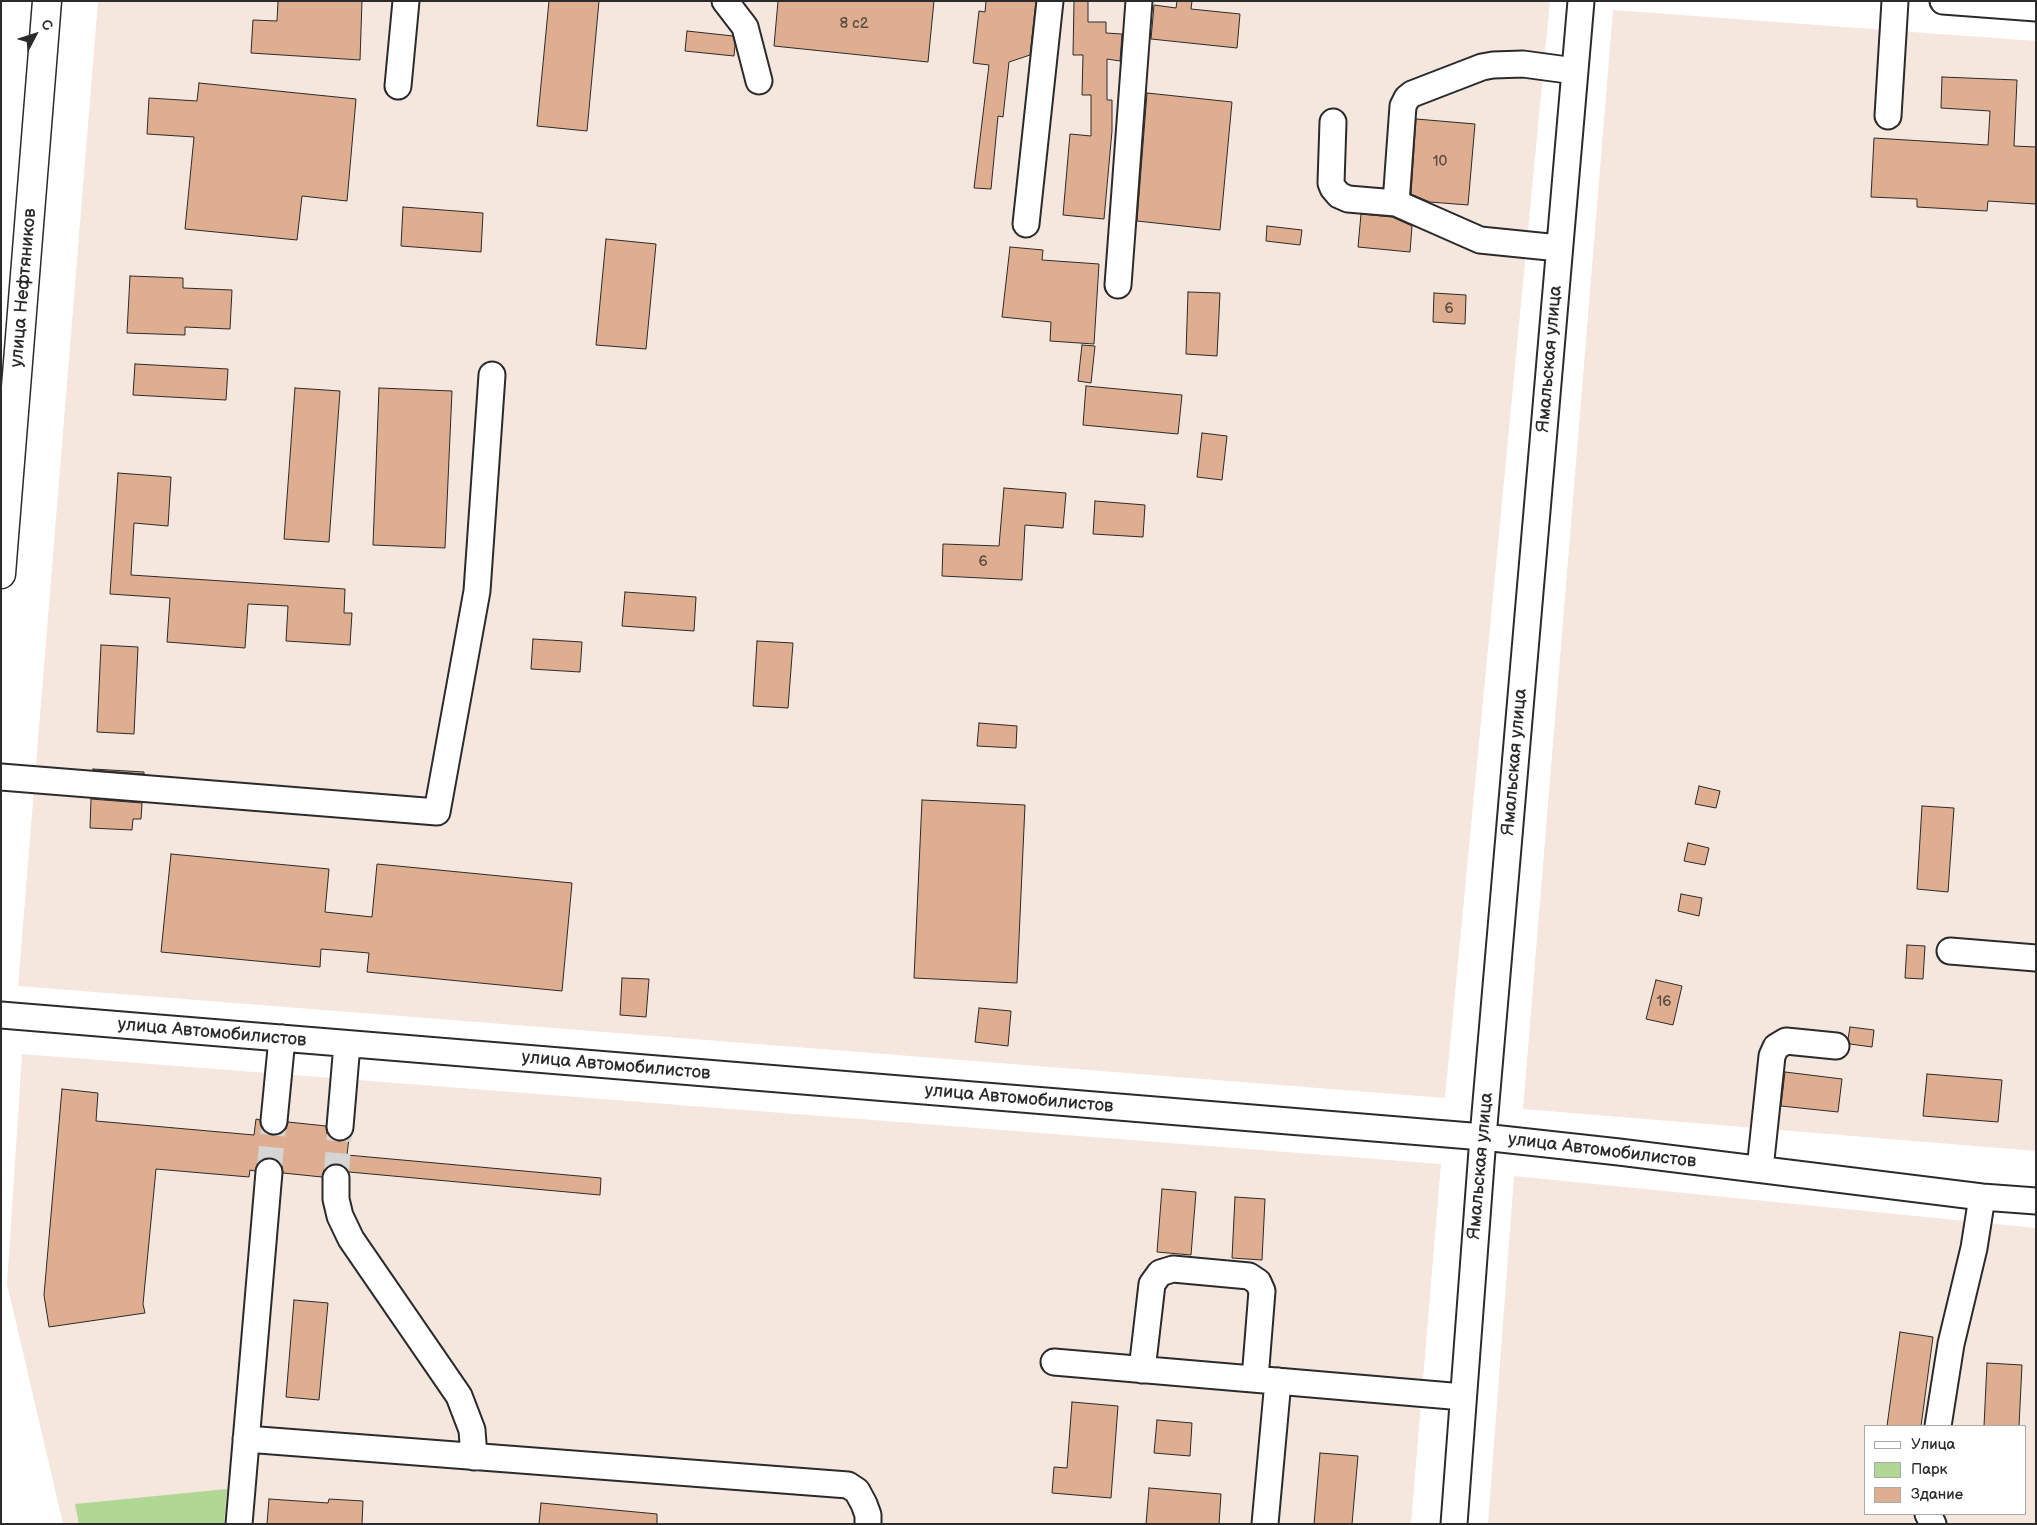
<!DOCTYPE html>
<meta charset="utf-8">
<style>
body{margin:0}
#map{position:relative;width:2037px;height:1525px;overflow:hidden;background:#fff;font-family:"Balsamiq Sans",sans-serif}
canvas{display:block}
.frame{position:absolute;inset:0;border:2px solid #2b2b2b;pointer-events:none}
.legend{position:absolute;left:1864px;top:1425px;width:162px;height:90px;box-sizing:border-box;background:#fff;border:1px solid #aaa;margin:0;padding:6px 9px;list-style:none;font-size:15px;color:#2b2b2b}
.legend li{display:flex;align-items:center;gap:10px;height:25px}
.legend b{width:25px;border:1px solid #aaa}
.north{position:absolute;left:10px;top:10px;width:50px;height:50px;-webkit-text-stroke:4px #fff;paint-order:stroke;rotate:50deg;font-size:14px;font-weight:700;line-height:20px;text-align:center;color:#2b2b2b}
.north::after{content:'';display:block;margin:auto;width:18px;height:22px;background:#2b2b2b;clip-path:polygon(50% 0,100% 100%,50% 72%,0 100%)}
</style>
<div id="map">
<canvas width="2037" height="1525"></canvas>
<div class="frame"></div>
<ul class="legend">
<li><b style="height:6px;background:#fff"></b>Улица</li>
<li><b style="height:14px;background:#b0d793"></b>Парк</li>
<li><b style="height:14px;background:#dfae90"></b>Здание</li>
</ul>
<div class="north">С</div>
</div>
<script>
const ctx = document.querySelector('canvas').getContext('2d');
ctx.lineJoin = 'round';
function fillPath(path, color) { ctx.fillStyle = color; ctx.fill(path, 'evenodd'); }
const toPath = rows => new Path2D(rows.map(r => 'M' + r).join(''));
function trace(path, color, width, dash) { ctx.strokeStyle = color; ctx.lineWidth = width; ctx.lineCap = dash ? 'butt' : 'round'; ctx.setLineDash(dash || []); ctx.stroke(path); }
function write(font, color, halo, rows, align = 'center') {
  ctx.font = font + ' "Balsamiq Sans",sans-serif'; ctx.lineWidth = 4.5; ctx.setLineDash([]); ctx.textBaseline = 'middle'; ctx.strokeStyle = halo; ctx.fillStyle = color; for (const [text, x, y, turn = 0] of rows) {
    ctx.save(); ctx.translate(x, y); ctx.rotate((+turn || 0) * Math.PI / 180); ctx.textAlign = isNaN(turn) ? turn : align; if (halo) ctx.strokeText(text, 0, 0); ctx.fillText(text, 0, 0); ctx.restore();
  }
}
fillPath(toPath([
 [98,1,1550,1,1445,1098,18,986],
 [1613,10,2036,41,2036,1151,1523,1109],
 [22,1054,1441,1164,1411,1524,63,1524,7,1284],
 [1514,1176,2036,1228,2036,1524,1488,1524],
 [1866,1426,2026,1426,2026,1514,1866,1514]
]), '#f5e7de');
fillPath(toPath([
 [227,1489,224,1524,79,1524,75,1504]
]), '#b0d793');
const building = toPath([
 [278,1,362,1,360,60,251,53,253,20,277,21,278,1],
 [549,1,599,1,587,131,537,126,549,1],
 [778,1,934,1,928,62,774,46,778,1],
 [986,1,1036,1,1030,55,1009,62,1003,117,998,116,991,189,974,188,989,65,973,63,979,11,985,12,986,1],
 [1074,1,1088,1,1088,22,1106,22,1106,33,1122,34,1120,61,1107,59,1107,100,1112,100,1112,131,1104,219,1063,215,1070,134,1091,136,1091,95,1082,95,1083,55,1073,55,1074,1],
 [1177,1,1192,1,1191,9,1240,14,1237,48,1151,39,1154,5,1176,8,1177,1],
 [687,31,733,36,735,45,734,56,685,51,687,31],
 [1942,77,2017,80,2014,146,2036,147,2036,204,1988,201,1987,211,1917,207,1917,199,1871,197,1874,138,1988,145,1990,111,1941,108,1942,77],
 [199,83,356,99,347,201,302,196,297,240,185,229,194,137,147,134,149,98,197,101,199,83],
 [1147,93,1232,102,1220,230,1137,221,1147,93],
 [1416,119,1475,124,1468,205,1430,202,1411,194,1416,119],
 [403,207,483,213,481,252,401,246,403,207],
 [1361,214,1392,217,1412,226,1410,252,1358,247,1361,214],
 [1267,226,1302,230,1300,245,1266,241,1267,226],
 [606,239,656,244,646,349,596,345,606,239],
 [1010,247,1043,250,1042,260,1099,264,1094,344,1050,341,1051,322,1002,317,1010,247],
 [130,276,183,278,183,288,232,290,230,329,185,327,185,335,127,333,130,276],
 [1188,292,1220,293,1217,356,1186,354,1188,292],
 [1434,293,1466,295,1465,324,1433,322,1434,293],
 [1082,345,1095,346,1091,383,1078,381,1082,345],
 [135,364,228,369,226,400,133,395,135,364],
 [1086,386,1182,395,1178,434,1083,425,1086,386],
 [295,388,340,391,329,542,284,539,295,388],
 [379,388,452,391,445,548,373,545,379,388],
 [1202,433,1227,436,1222,480,1197,477,1202,433],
 [118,473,171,477,168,526,134,523,131,575,345,589,344,613,352,613,350,645,286,641,288,606,248,604,245,648,167,642,170,598,110,594,118,473],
 [1004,488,1066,493,1063,528,1025,525,1022,580,942,576,943,544,999,546,1004,488],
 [1095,501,1145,505,1143,537,1093,534,1095,501],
 [625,592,696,597,694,631,622,626,625,592],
 [533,639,582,642,580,672,531,669,533,639],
 [757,641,793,643,788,708,753,706,757,641],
 [101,645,138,647,134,734,97,732,101,645],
 [979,723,1017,726,1016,748,977,746,979,723],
 [93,769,144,772,144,774,93,770,93,769],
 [1699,786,1720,791,1716,808,1695,804,1699,786],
 [91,799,142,803,141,819,133,819,132,830,90,828,91,799],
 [922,800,1025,805,1017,983,914,978,922,800],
 [1922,806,1954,808,1948,892,1917,889,1922,806],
 [1688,843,1709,848,1705,865,1684,861,1688,843],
 [171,854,329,869,325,912,372,917,377,864,572,883,562,991,367,972,369,953,321,949,320,967,161,952,171,854],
 [1681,894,1702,898,1699,916,1678,911,1681,894],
 [1907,945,1925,946,1923,979,1905,978,1907,945],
 [622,978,649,979,646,1017,620,1015,622,978],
 [1656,980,1682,986,1673,1025,1646,1019,1656,980],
 [979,1008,1011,1011,1008,1046,975,1042,979,1008],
 [1850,1027,1874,1030,1872,1047,1850,1044,1848,1039,1850,1027],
 [1785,1072,1842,1079,1838,1112,1781,1106,1785,1072],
 [1927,1074,2002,1080,1998,1122,1923,1116,1927,1074],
 [62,1089,98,1093,96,1121,254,1135,256,1119,260,1120,261,1126,265,1132,272,1135,280,1134,286,1129,288,1122,326,1126,327,1134,332,1139,339,1141,349,1138,347,1155,601,1178,600,1195,349,1172,344,1166,336,1164,328,1166,324,1170,322,1177,283,1173,282,1166,278,1161,270,1158,263,1159,258,1163,255,1171,250,1170,249,1177,156,1169,143,1304,145,1313,49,1327,44,1295,62,1089],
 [1162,1189,1196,1192,1191,1255,1157,1252,1162,1189],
 [1235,1197,1265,1199,1262,1260,1232,1258,1235,1197],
 [294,1300,328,1303,319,1400,286,1397,294,1300],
 [1900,1332,1933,1337,1921,1426,1887,1426,1900,1332],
 [1987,1363,2022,1365,2019,1426,1984,1426,1987,1363],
 [1072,1402,1118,1406,1111,1498,1052,1493,1054,1467,1067,1468,1072,1402],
 [1157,1420,1192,1423,1190,1456,1154,1453,1157,1420],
 [1320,1453,1358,1456,1352,1524,1314,1524,1320,1453],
 [1149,1488,1221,1494,1219,1524,1146,1524,1149,1488],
 [269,1499,328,1503,329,1499,363,1501,362,1524,267,1524,269,1499],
 [541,1503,657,1514,657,1524,539,1524,541,1503]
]);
fillPath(building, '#dfae90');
trace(building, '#2b2b2b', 1);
trace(toPath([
 [269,1172,274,1121],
 [336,1178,340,1127]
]), '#d5d5d5', 25, [25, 12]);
const minor = toPath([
 [725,1,745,27,759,81],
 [1943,1,2036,8],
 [398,86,406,1],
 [1888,116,1895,1],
 [1333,122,1331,183,1333,188,1339,195,1348,199,1396,203,1480,240,1559,248],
 [1396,203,1403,106,1407,98,1412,94,1482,67,1493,65,1523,64,1575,71],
 [1026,224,1050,1],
 [1118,285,1139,1],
 [1,777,437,812,477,591,492,375],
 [1950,951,2036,958],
 [1,1015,1483,1137,1619,1152,1982,1197,2036,1201],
 [274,1121,282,1038],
 [340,1127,347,1044],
 [1760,1169,1772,1056,1776,1047,1786,1041,1836,1046],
 [336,1178,336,1199,340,1216,351,1239,459,1396,472,1430,474,1457],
 [1054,1362,1463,1397],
 [1142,1370,1152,1284,1160,1273,1173,1269,1249,1276,1258,1282,1262,1291,1255,1379],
 [1938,1426,1951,1344,1974,1248,1982,1197],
 [246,1439,848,1485,857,1491,864,1504,868,1515,868,1524],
 [1928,1514,1933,1524],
 [239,1524,269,1172],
 [1265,1524,1278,1381],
 [1454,1524,1483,1137,1581,1]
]);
const major = toPath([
 [1,574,47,1]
]);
trace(minor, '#2b2b2b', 29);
trace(major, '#2b2b2b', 31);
trace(minor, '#fff', 25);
trace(major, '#fff', 28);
write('15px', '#584c44', null, [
 ["8 с2",854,24],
 ["10",1440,162],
 ["6",1449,309],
 ["6",983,562],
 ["16",1664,1002]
]);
write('18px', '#2b2b2b', '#fff', [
 ["улица Нефтяников",24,288,-85],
 ["Ямальская улица",1550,359,-85],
 ["Ямальская улица",1515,762,-85],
 ["улица Автомобилистов",212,1033,5],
 ["улица Автомобилистов",616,1066,5],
 ["улица Автомобилистов",1019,1099,5],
 ["улица Автомобилистов",1602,1151,7],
 ["Ямальская улица",1481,1166,-85]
]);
</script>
